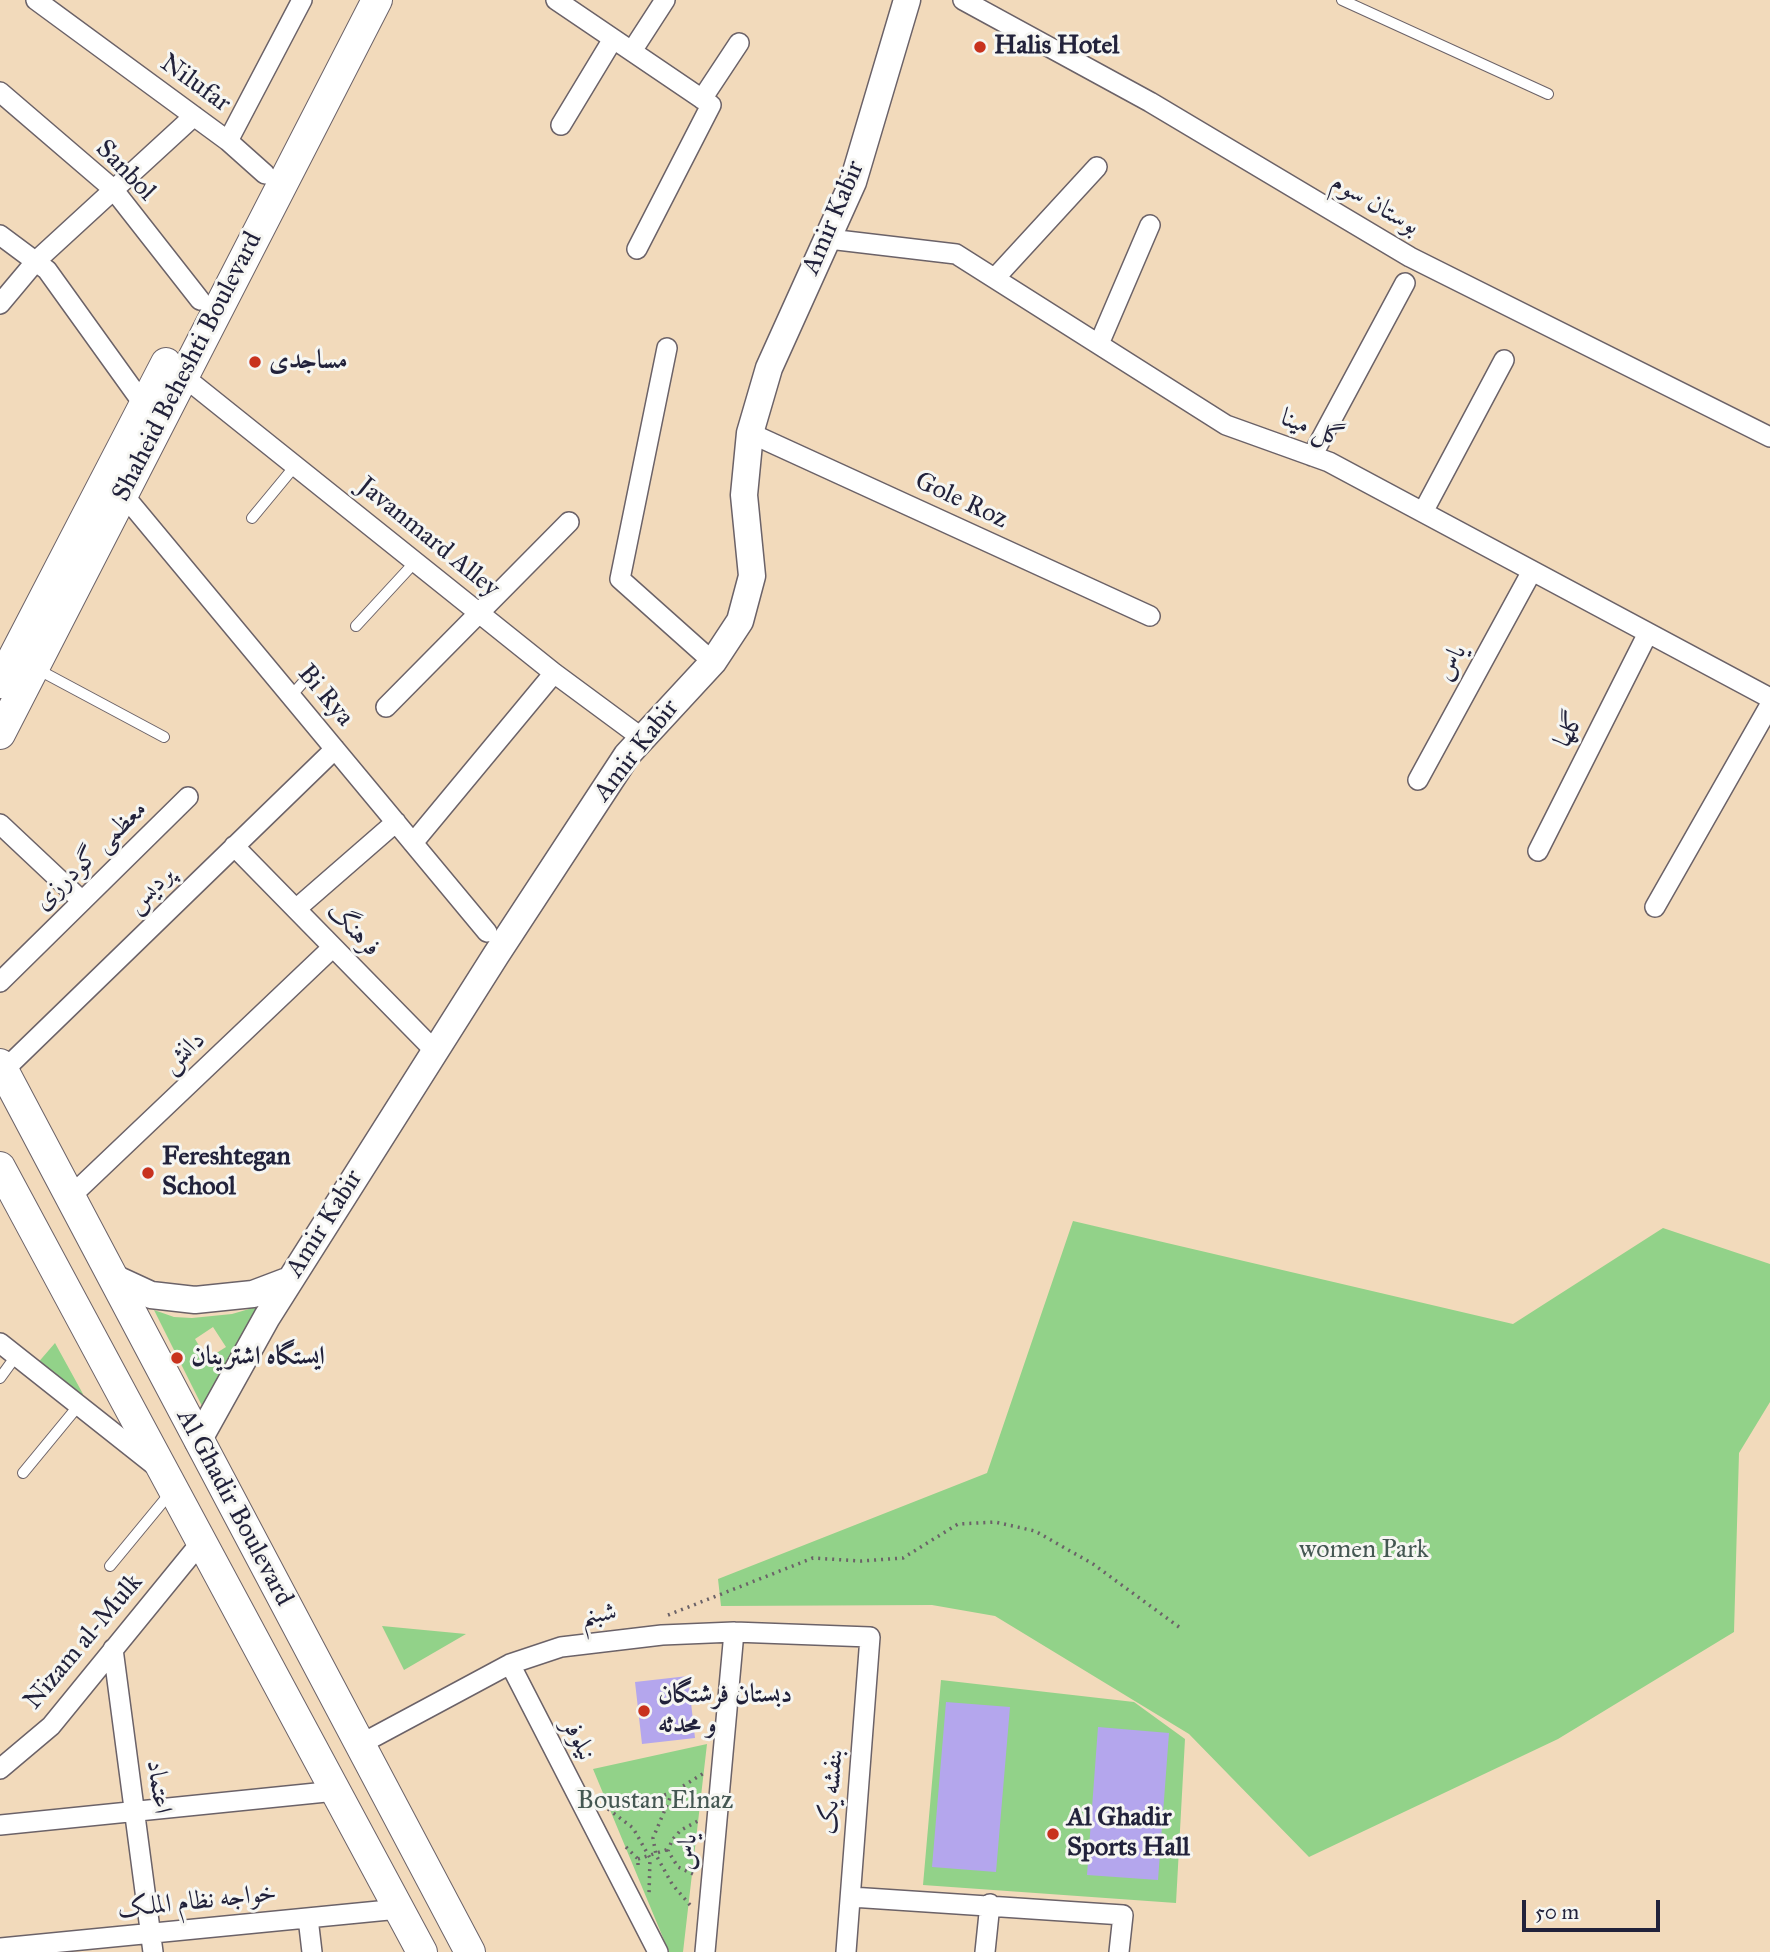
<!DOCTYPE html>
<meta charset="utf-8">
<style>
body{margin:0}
#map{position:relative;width:1770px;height:1952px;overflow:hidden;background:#f2dabb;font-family:"IM FELL Great Primer",serif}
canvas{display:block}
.scale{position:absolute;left:1522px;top:1900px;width:138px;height:32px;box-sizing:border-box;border:4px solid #22223b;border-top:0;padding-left:9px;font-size:21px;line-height:24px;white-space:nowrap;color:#22223b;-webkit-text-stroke:5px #f6f6f2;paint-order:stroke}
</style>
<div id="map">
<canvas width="1770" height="1952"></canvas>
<div class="scale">50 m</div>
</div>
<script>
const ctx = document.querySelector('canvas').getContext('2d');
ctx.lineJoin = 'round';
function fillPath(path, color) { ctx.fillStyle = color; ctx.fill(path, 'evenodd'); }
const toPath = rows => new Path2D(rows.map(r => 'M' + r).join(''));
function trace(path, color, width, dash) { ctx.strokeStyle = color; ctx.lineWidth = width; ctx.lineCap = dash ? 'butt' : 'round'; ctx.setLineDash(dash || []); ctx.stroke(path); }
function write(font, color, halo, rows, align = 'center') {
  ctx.font = font + ' "IM FELL Great Primer",Amiri,serif'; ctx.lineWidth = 6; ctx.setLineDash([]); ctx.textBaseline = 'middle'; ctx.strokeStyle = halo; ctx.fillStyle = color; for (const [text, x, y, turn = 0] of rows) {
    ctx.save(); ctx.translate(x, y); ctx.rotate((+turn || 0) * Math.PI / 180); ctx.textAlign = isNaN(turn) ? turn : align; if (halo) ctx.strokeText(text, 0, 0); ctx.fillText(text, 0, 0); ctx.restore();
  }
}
fillPath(toPath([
 [1073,1221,1513,1324,1663,1228,1770,1264,1770,1402,1739,1453,1734,1632,1558,1739,1309,1857,1189,1734,995,1616,932,1605,721,1606,718,1579,987,1473],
 [263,1305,202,1406,154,1310,174,1317,192,1318,232,1314],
 [213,1327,226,1347,207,1359,195,1339],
 [55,1343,83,1394,78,1397,36,1365],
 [382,1626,466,1634,404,1670],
 [941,1680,1134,1702,1185,1739,1176,1903,923,1885],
 [707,1744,683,1952,669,1952,593,1769]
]), '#92d289');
fillPath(toPath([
 [688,1676,695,1738,642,1744,635,1682],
 [946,1702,1010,1707,996,1872,932,1867],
 [1098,1727,1169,1733,1158,1880,1087,1875]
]), '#b4a6ed');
const lane = toPath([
 [1342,0,1548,94],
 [252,518,295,466],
 [356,626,415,562],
 [37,669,164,737],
 [291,696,314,670],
 [0,1378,16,1356],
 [23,1473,79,1405],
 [110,1566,171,1492]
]);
const street = toPath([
 [36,0,228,141,265,174],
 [556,0,711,105,637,249],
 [963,0,1150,102,1410,257,1770,437],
 [632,51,665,0],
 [0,92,113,189,200,300],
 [702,99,739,43],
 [561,125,613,39],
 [228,141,302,0],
 [0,235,47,270,144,405],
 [829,239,956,254,1226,425,1329,462,1770,698],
 [995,278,1097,167],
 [0,304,36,261,194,116],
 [1099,344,1150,225],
 [667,348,620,579,713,662],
 [183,376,554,673,642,738],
 [750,433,1150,616],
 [1312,456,1405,283],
 [122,493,487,932],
 [1423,512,1504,360],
 [386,707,569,522],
 [1418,780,1532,571],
 [0,824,82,901],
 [413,843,554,673],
 [234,846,435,1051],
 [1538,851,1648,633],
 [1655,907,1770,705],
 [296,909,396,822],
 [0,982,188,797],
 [4,1070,335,749],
 [70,1197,333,947],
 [0,1343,153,1464],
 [113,1649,153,1952],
 [510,1664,658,1952],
 [359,1745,510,1664,561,1647,662,1635,734,1632,870,1637,846,1952],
 [0,1769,51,1726,202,1541],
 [0,1825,336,1791],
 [851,1897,1123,1915,1119,1952],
 [308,1918,312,1952],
 [0,1948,399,1909],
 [705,1952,734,1632],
 [985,1952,990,1904]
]);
const secondary = toPath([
 [112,1277,151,1295,195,1300,253,1294,290,1280],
 [198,1441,267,1317,496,955,627,755,713,662,740,621,752,576,744,495,750,433,769,368,853,182,907,0]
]);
const primary = toPath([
 [0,683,166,363],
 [0,734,377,0],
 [0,1064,470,1952],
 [0,1167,422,1952]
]);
trace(lane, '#6b6268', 12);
trace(street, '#6b6268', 22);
trace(secondary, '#6b6268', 29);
trace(primary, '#6b6268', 32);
trace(toPath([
 [668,1615,813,1558,861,1561,903,1558,958,1524,995,1522,1035,1531,1093,1564,1179,1627],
 [608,1809,633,1828,650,1858,649,1895],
 [610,1809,672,1793],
 [626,1847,638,1859,638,1869],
 [638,1859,669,1849],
 [693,1874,678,1867,668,1851,672,1840,681,1830,698,1821],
 [690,1905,672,1884,656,1855,653,1838,672,1793,704,1773]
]), '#6b6268', 3.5, [2, 5]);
trace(lane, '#fff', 10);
trace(street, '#fff', 19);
trace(secondary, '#fff', 26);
trace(primary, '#fff', 30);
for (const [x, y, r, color] of [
 [980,47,7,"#c8321e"],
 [255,362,7,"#c8321e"],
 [148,1173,7,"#c8321e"],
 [177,1358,7,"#c8321e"],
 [644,1711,7,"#c8321e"],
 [1053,1834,7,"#c8321e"]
]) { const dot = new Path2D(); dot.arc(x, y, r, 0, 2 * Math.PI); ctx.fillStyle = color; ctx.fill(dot); trace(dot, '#f6f6f2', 2.5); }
write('bold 26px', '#22223b', '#f6f6f2', [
 ["Halis Hotel",994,47],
 ["مساجدی",269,362],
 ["Fereshtegan",162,1158],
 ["School",162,1188],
 ["ایستگاه اشترینان",191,1358],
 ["دبستان فرشتگان",658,1696],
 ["و محدثه",658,1726],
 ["Al Ghadir",1067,1819],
 ["Sports Hall",1067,1849]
], 'left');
write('26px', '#22223b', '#f6f6f2', [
 ["Nilufar",195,84,36],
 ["Sanbol",125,171,46],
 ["بوستان سوم",1375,205,30],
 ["Amir Kabir",834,218,-67],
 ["Shaheid Beheshti Boulevard",188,367,-63],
 ["گل مینا",1312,429,21],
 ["Gole Roz",961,501,25],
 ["Javanmard Alley",428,538,39],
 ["یاس",1452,663,-62],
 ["Bi Rya",325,696,50],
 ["گلها",1570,730,-63],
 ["Amir Kabir",637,751,-52],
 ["معظمی گودرزی",91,856,-44],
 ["پردیس",151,890,-44],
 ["فرهنگ",353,930,46],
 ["دانش",184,1053,-43],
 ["Amir Kabir",325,1224,-58],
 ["Al Ghadir Boulevard",234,1508,62],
 ["شبنم",599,1615,-8],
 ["Nizam al-Mulk",84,1642,-50],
 ["نیلوفر",578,1740,63],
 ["اعتماد",158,1787,82],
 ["بنفشه یک",832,1792,-86],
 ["یاس",688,1852,-85],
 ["خواجه نظام الملک",197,1902,-6]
]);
write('26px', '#445752', '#f6f6f2', [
 ["women Park",1364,1551],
 ["Boustan Elnaz",655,1802]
]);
</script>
